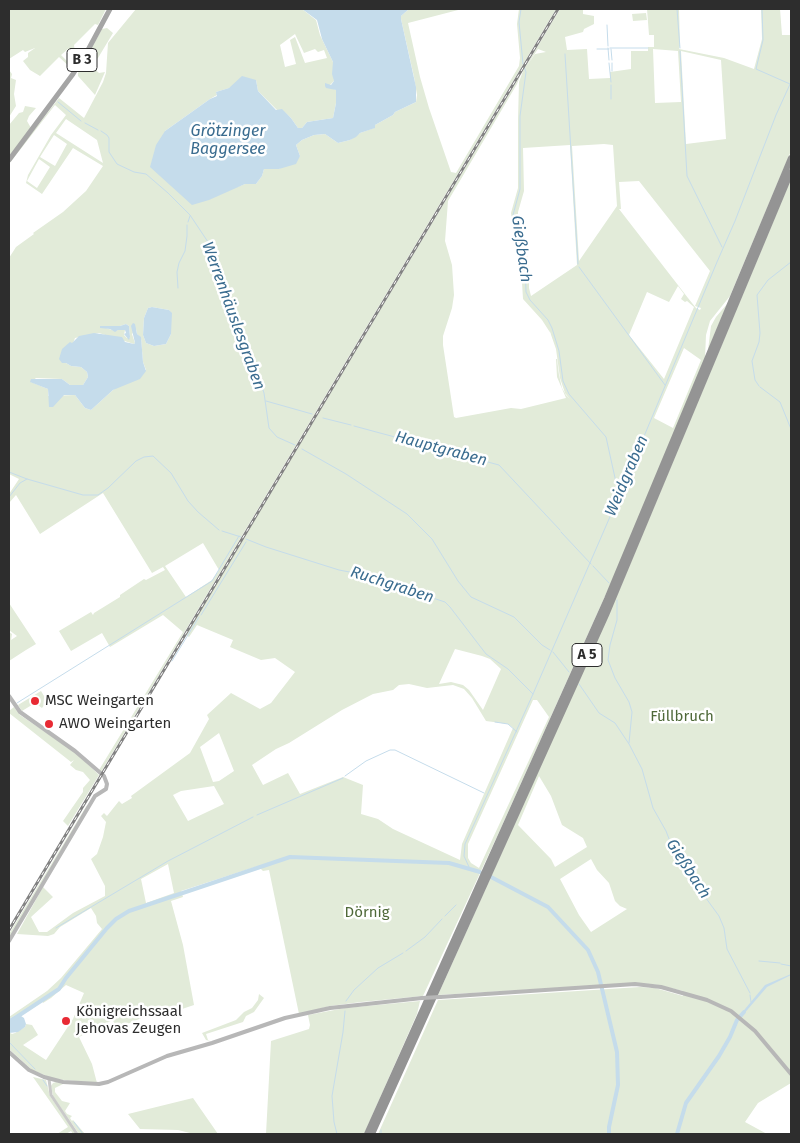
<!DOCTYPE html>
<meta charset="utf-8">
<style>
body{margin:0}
#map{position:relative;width:800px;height:1143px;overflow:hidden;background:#fff;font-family:"Fira Sans",sans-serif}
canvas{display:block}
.frame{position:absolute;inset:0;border:10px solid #2d2d2d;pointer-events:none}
</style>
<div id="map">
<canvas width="800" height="1143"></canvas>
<div class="frame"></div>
</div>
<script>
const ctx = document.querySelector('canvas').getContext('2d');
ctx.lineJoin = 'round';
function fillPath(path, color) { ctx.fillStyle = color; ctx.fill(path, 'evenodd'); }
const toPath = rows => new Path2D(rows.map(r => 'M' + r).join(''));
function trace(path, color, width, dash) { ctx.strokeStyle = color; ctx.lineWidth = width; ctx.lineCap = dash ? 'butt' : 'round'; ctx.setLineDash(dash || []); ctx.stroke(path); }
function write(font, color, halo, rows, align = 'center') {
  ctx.font = font + ' "Fira Sans",sans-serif'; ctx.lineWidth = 5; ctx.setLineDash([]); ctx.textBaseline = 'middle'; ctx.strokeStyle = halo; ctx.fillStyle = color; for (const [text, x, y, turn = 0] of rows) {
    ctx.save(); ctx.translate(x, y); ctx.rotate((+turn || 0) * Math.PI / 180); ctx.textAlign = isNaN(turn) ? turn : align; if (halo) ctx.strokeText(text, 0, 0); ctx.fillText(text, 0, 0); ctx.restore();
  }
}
fillPath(toPath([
 [9,9,106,9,98,25,95,24,74,45,75,53,68,49,61,55,73,67,72,69,59,57,40,76,30,70,23,61,28,57,28,53,35,48,25,52,23,50,9,59],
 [136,9,302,9,316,20,320,35,333,62,334,81,330,85,331,88,336,90,336,103,333,118,307,122,302,128,298,128,291,118,282,110,277,110,258,91,256,80,216,92,217,95,210,99,165,131,237,187,245,184,256,184,262,176,264,169,279,169,300,156,296,145,302,140,314,135,325,134,338,143,350,140,360,133,374,128,375,125,393,115,395,112,416,102,417,95,414,77,401,19,401,16,409,9,462,9,408,23,420,77,429,108,451,172,456,173,519,66,520,58,517,24,519,9,556,9,101,772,99,770,183,632,163,615,110,647,102,633,71,651,59,631,91,612,93,615,94,613,120,597,120,595,144,579,146,580,165,570,163,567,152,573,103,493,40,534,16,495,9,503,9,494,19,479,9,474,9,258,16,247,34,234,33,233,63,212,86,191,103,166,73,148,42,194,26,183,28,175,51,135,66,115,55,105,9,164,9,162,59,98,84,118,103,82,106,73,108,43],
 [295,34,304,53,315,49,318,52,324,50,327,58,305,63,295,37,290,40,296,64,285,67,280,45],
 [66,119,97,140,103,163,56,133],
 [54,135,67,144,55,166,40,157],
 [39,159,50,167,37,188,27,181],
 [152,307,169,310,171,313,171,334,166,344,154,346,146,343,143,335,144,318,148,308],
 [126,324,129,326,130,338,127,338,124,335,125,330,118,330,115,331,100,326,120,326],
 [136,329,137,334,141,338,143,362,146,370,113,390,91,410,85,408,75,395,48,396,48,389,31,382,36,378,62,379,70,385,83,385,88,377,87,372,81,367,71,366,66,363,75,338,99,333,134,344,135,343,132,334],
 [203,543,219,570,212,580,186,597,165,566],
 [560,9,583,9,583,14,594,16,594,24,584,29,583,32,565,37,567,50,587,49,589,79,610,78,610,72,631,69,631,51,648,51,648,47,654,47,654,35,649,35,647,9,679,9,680,46,679,49,724,58,754,69,762,39,761,9,780,9,782,35,791,35,791,151,730,296,710,321,706,335,705,358,614,576,500,830,423,996,361,1002,330,1006,299,1014,269,870,263,871,258,866,181,891,183,897,171,901,183,945,194,1005,155,1018,153,1013,116,1029,113,1020,79,1037,92,1064,97,1083,54,1079,32,1070,9,1049,9,1032,12,1034,15,1033,25,1027,26,1024,32,1025,38,1035,23,1045,46,1060,73,1019,84,993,66,985,51,998,43,1003,42,1001,21,1016,18,1014,9,1019,9,1017,47,991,61,978,102,929,97,923,96,916,91,908,60,927,54,934,48,936,17,934,43,887,53,897,31,917,39,932,47,932,73,913,105,896,105,886,91,859,97,854,103,837,106,822,101,816,104,813,107,816,119,801,122,804,132,798,131,796,190,753,209,719,207,715,231,693,260,709,271,703,295,672,275,658,261,660,230,647,233,640,197,625,189,637,186,635],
 [540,46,538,49,546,52,535,54,523,71,519,82,518,120,518,188,511,213,513,227,522,262,523,276,521,262,513,232,512,232,521,266,523,299,542,320,551,334,549,329,556,349,560,378,565,393,570,399,566,395,562,388,559,375,557,359,556,359,557,377,566,398,521,409,511,408,456,418,454,417,443,345,443,336,452,308,454,295,452,265,445,241,448,201,517,84,521,74],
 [653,49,678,51,681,102,655,103],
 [681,51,721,60,726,139,686,144],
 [604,144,613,145,617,206,579,261,572,146],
 [570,145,577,265,531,296,529,288,529,263,518,220,518,212,524,191,523,148],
 [639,181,710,271,695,306,701,308,700,310,696,308,688,298,619,209,621,209,619,182],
 [678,286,684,294,681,299,685,302,687,301,694,307,664,379,629,335,647,292,669,302],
 [684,348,701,360,673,428,654,418],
 [455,649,482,656,490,659,501,669,483,710,469,690,463,685,451,682,439,684],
 [409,684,427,688,453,685,464,689,472,698,486,721,508,724,513,728,462,844,460,860,393,829,378,819,361,814,363,785,343,777,300,794,288,773,263,785,252,765,276,749,289,743,342,710,373,694,393,690,399,685],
 [533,700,537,700,549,717,479,868,471,863,468,858,468,844],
 [219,733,234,771,219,781,213,782,200,747],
 [214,786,224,804,188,821,173,795,181,791],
 [168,864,174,893,146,903,141,879],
 [646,13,647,20,633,21,632,14],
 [107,28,113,33,98,58,90,65,99,73,105,72,95,95,78,76,78,73,102,29],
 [9,70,12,74,11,78,16,80,14,94,16,106,9,117,9,82,10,78],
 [25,106,36,108,29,116,27,121,31,128,9,158,9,125,19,113,23,112],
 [791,179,791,1083,758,1103,745,1122,767,1134,378,1134,438,1000,640,987,655,988,683,996,683,991,658,985,638,983,438,995,621,586],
 [539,776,551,796,562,825,583,838,587,847,555,867,551,859,518,825],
 [591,859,597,870,609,883,615,901,620,906,627,909,591,932,579,915,560,879],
 [727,304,708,350,711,326,716,317],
 [9,603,36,644,26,650,18,638,26,650,9,661,9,632,12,634,11,640,17,636,9,630],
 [41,691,47,701,42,708,35,703,22,711,18,705],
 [14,707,20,715,75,752,99,775,68,826,63,821,83,792,83,788,90,780,83,772,76,770,70,765,74,760,71,762,9,713,9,711],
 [87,805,88,805,9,940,9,934],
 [259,994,264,998,254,1012,246,1016,243,1022,206,1034,208,1040,210,1041,206,1040,202,1033,236,1020,244,1012,252,1008,258,1000],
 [420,1001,417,1014,364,1134,266,1134,271,1041,309,1029,310,1025,308,1015,345,1008],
 [33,1077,46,1080,50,1096,76,1134,73,1134,71,1131,66,1134,57,1134,68,1127],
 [56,1082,63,1084,55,1088,55,1092,62,1101,70,1103,65,1111,67,1114,72,1116,70,1118,72,1121,73,1120,85,1134,79,1134,53,1096,51,1086,53,1083],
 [193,1098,218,1134,194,1134,178,1130,140,1129,128,1114]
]), '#e2ebd9');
fillPath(toPath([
 [302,9,409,9,401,16,401,19,416,87,416,102,395,112,393,115,375,125,375,128,360,133,356,137,350,140,338,143,325,134,314,135,302,140,296,145,300,156,296,164,279,169,264,169,262,176,256,184,245,184,209,200,192,205,150,167,156,145,165,131,210,99,217,96,216,92,229,88,242,76,256,80,258,91,276,110,282,109,291,118,298,128,302,128,307,122,333,118,336,103,336,90,326,88,325,86,325,83,331,85,334,81,332,74,333,62,322,39,317,20],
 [152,307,169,310,172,313,171,334,166,344,154,346,146,343,143,335,144,318,148,308],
 [133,323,135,324,137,334,141,337,143,362,146,371,140,379,113,390,91,410,85,408,75,395,64,395,53,407,49,407,48,389,30,382,31,379,62,379,70,385,83,385,88,377,87,372,81,367,71,366,66,363,62,363,59,359,62,349,70,342,72,343,79,336,94,333,122,337,125,342,134,344,135,343,131,326],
 [126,324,129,326,130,337,129,340,124,334,126,333,125,330,118,330,115,332,110,329,100,328,100,326,120,326],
 [791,974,791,975,767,987,742,1016,740,1015,765,985],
 [18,1014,24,1018,26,1024,25,1027,18,1032,9,1033,9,1019]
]), '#c5dceb');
trace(toPath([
 [521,9,519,22,523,64],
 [677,9,680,48],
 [762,9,763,40,756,69,790,84],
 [607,25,608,46],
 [608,48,609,60],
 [610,48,648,48],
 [597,49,609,49],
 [611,49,612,60],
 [680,51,687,176,722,247],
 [565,54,578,264],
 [609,63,611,82],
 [612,63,612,71],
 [524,67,526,72,520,116,520,189,513,215,525,264,526,292,530,300,548,320,552,328,559,351,563,381,569,394,606,437,619,496],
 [611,85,611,99],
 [58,102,81,121],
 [85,123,98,130],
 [101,131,107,135,109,138,109,152,117,164,134,172,146,174,168,193,190,215,210,245,212,257,227,295,240,340,249,363,260,381,264,393,269,428,277,437,295,445],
 [188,222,190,216],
 [579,267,665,385],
 [178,288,177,272,179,263,185,251,187,236,187,225],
 [759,386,755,380,752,361,759,342,760,333,757,295,768,280,791,262],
 [760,387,780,402,791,429],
 [266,401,312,414],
 [323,418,351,425],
 [354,426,499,465,560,530],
 [302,449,346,474,407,514,432,539,458,581,471,597,514,617,542,645,550,650],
 [9,472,27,479,83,495,98,495,108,488,136,461,144,457,153,456,171,473,188,501,198,512,219,530],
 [9,497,20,483,27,479],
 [222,531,241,537],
 [561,532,591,564],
 [246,539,266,547,339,570,360,574,445,602,450,607,486,654,508,669,533,694],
 [593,566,609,583],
 [617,600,617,620,610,645,608,660,615,678,629,702,632,712,629,743],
 [201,615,246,542],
 [553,652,569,672],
 [172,661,199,617],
 [579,684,599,713,615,723,629,744,642,769,653,808,666,831,676,857,719,916,724,928,727,949,750,993],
 [17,703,212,581,239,536],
 [495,722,508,724,517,732],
 [345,776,366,761,390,750,395,750,484,793],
 [257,815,343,778],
 [469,867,464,856,465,844,533,694,619,496,717,262,735,221,776,115,791,82],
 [445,916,456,905],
 [56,928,168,861,253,817],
 [406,951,425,937,442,919],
 [759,961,780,963],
 [781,964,791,966],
 [750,995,751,1002],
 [346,1001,354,990,378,968,403,953],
 [9,1042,35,1069],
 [43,1080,47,1086],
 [74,1122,83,1134],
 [381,1130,381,1134],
 [337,1134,334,1122,332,1096,343,1032,345,1011]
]), '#c5dceb', 1);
trace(toPath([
 [491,877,548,907,588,950,598,972,617,1052,618,1085,609,1127,609,1134],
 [9,1022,59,989,66,978,107,928,116,919,129,911,290,857,449,863,480,872],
 [677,1134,686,1103,719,1056,730,1037,737,1020,744,1012]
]), '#c5dceb', 4);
trace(toPath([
 [49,1079,51,1095,77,1134]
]), '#cacaca', 3);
trace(toPath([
 [9,696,20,712,75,751,104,776,107,784,106,789,95,796,9,941],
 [440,997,635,984,661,987,707,1000,731,1011,755,1031,791,1074],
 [9,1052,29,1070,44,1077,63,1082,99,1084,108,1082,167,1056,212,1043,285,1018,330,1008,422,998]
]), '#b7b7b7', 4);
trace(toPath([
 [9,160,73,74,88,50,110,9]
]), '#a5a5a5', 5);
trace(toPath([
 [367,1134,607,599,791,158],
 [372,1134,606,615,791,172]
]), '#949494', 6);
const rail = toPath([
 [9,930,558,9]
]);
trace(rail, '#828282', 3);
trace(rail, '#fff', 1, [4]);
trace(toPath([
 [422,998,440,997]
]), '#b7b7b7', 4);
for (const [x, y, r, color] of [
 [35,701,5,"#e82a34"],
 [49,724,5,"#e82a34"],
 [66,1021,5,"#e82a34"]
]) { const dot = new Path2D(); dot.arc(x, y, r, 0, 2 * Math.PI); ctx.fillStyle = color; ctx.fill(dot); trace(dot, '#fff', 2); }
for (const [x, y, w] of [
 [82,60,30],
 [587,655,30]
]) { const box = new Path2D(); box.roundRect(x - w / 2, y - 11.5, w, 23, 4); ctx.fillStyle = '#fff'; ctx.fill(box); trace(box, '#2d2d2d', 1); }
write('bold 14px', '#2d2d2d', null, [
 ["B 3",82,60],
 ["A 5",587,655]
]);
write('15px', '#2d2d2d', '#fff', [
 ["MSC Weingarten",45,701],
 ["AWO Weingarten",59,724],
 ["Königreichssaal",76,1012],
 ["Jehovas Zeugen",76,1029]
], 'left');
write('15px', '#4f6939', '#fff', [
 ["Füllbruch",682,717],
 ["Dörnig",367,913]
]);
write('italic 16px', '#3a6c8f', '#fff', [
 ["Grötzinger",228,132],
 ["Baggersee",228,150],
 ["Gießbach",521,249,82],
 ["Werrenhäuslesgraben",233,316,70],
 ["Hauptgraben",441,449,15],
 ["Weidgraben",627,476,-67],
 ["Ruchgraben",392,585,18],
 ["Gießbach",688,869,57]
]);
</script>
